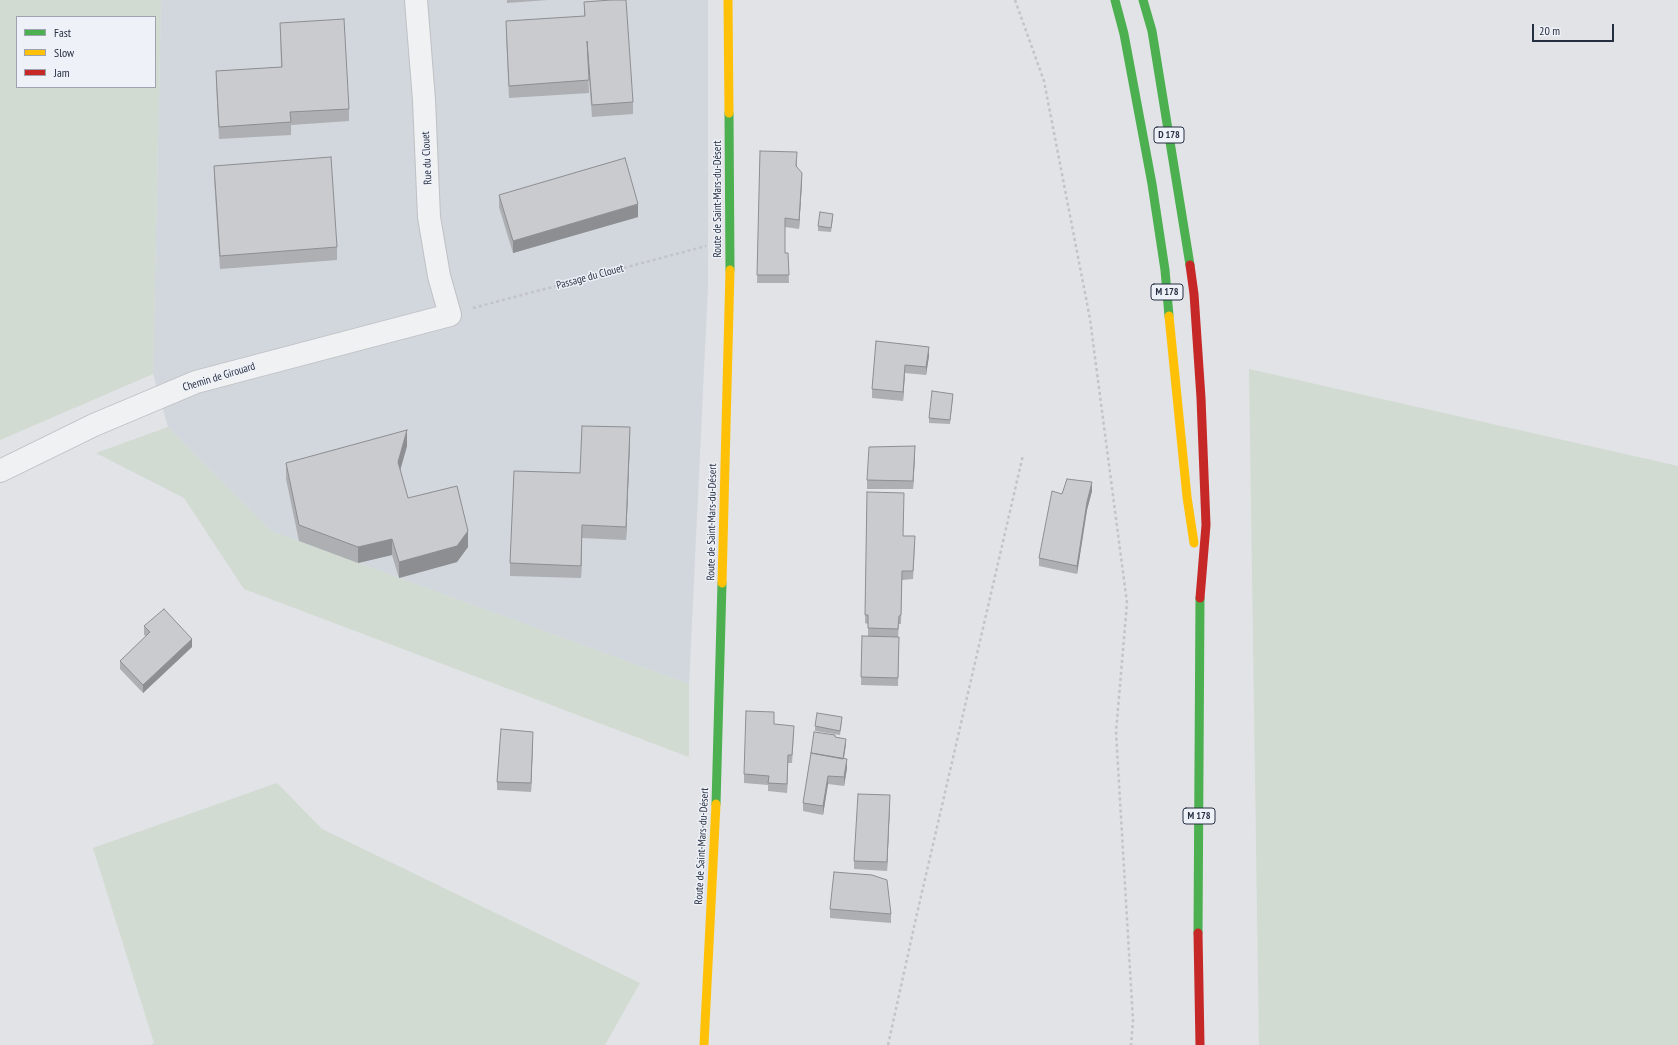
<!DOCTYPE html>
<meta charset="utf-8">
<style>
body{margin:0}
#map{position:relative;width:1678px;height:1045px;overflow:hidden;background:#e1e3e6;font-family:"PT Sans Narrow",sans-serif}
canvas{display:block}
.legend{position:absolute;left:16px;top:16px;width:140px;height:72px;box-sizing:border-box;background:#eef1f7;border:1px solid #9ea3af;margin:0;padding:5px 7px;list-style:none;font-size:12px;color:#262f42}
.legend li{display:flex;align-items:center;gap:8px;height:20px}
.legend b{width:20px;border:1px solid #9ea3af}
.scale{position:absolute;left:1532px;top:24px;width:82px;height:18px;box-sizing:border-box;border:2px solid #262f42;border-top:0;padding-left:5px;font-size:12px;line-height:14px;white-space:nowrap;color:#262f42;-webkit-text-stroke:3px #eef1f7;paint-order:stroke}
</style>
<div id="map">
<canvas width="1678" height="1045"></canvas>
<ul class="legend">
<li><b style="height:5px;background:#4caf50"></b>Fast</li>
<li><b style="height:5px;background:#ffc107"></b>Slow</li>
<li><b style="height:5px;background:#c62828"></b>Jam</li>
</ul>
<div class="scale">20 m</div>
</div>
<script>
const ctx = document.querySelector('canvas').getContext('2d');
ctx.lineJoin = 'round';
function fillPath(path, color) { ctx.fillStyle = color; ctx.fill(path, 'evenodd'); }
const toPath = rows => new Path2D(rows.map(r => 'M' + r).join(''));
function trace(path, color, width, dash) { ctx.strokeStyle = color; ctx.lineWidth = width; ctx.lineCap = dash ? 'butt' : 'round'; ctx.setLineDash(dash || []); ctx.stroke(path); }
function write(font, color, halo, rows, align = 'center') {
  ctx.font = font + ' "PT Sans Narrow",sans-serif'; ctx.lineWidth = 3; ctx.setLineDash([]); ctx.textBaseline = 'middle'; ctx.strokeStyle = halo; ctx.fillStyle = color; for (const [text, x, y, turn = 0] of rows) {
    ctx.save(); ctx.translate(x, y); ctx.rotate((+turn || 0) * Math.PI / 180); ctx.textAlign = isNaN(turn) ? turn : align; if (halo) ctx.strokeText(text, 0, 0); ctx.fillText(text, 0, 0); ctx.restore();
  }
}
fillPath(toPath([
 [161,0,708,0,708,285,689,684,271,531,168,427,153,374]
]), '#d2d6dd');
fillPath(toPath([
 [0,0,161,0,153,374,0,440],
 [17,17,155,17,155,87,17,87],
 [1249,369,1678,466,1678,1045,1259,1045],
 [168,427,271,531,689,684,689,757,244,589,184,498,96,453],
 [277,783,322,829,640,983,605,1045,151,1045,154,1043,93,848]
]), '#d1dbd1');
const street = toPath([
 [0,471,94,425,196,382,450,315,439,276,429,217,424,100,416,0]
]);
trace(street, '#bfc1c4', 24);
trace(toPath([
 [1015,0,1044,81,1090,319,1127,603,1116,732,1133,1021,1131,1045],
 [473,308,706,246],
 [888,1045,916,918,1023,455]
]), '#c2c4c9', 2.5, [3, 3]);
trace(street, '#f0f1f3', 22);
trace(toPath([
 [1115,0,1124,34,1152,184,1165,270,1169,316],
 [1143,0,1152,31,1190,265],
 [729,113,730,270],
 [716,804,722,583],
 [1198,933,1200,598]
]), '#4caf50', 9);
trace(toPath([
 [728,0,729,113],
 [1169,316,1187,497,1194,543],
 [722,583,730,270],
 [704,1045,716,804]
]), '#ffc107', 9);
trace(toPath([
 [1190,265,1194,294,1201,398,1206,525,1200,598],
 [1198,933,1200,1045]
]), '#c62828', 9);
fillPath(toPath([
 [507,0,548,0,507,3],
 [584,2,633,102,633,114,592,117,588,68,589,93,509,98,506,34,506,21,584,16],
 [280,23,349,109,349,121,291,125,291,135,219,139,216,84,216,71,281,67],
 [760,151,797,160,797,167,802,182,799,229,785,227,785,253,788,253,789,283,757,283],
 [214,166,337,247,337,260,220,269,214,178],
 [499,195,638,217,513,253,499,207],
 [833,218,831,232,818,231,818,226],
 [876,341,929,356,926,375,905,373,903,401,872,398,872,389],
 [953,398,950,424,929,423,929,418],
 [630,440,626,540,582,538,581,578,510,576,510,563,580,473],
 [407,446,400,470,408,498,468,547,457,562,399,578,392,555,358,563,299,541,286,479,286,463],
 [915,455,913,489,867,489,867,480],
 [1092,491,1087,510,1077,574,1039,566,1039,558,1062,494],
 [867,492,903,536,915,545,913,579,902,580,901,624,899,624,898,637,899,646,898,686,861,685,862,636,868,636,868,624,865,623],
 [144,626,192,647,143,693,120,669,120,661,146,636,144,635],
 [842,721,840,735,815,731,815,726],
 [774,724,794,734,792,763,788,763,787,793,768,791,768,785,744,783,744,774],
 [835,737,846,744,844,759,847,768,844,786,828,784,823,815,803,811,803,803,811,753],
 [533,741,531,792,497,790,497,782],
 [890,804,887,871,854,869,854,861],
 [830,909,891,914,891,923,830,918]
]), '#adafb2');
fillPath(toPath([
 [802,173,802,182,799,229,799,220],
 [638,204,638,217,513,253,513,241],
 [929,347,929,356,926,375,926,367],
 [905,365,905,373,903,401,903,392],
 [630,427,630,440,626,540,626,527],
 [407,430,407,446,398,478,398,462],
 [915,446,915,455,913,489,913,481],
 [1092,482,1092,491,1087,510,1077,574,1077,566,1087,502],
 [582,525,582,538,581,578,581,566],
 [468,531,468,547,457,562,399,578,399,562],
 [392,539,392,555,358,563,358,547],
 [192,639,192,647,143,693,143,685],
 [533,732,533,741,531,792,531,783],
 [846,739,846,744,842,767,842,763],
 [788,755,788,763,787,793,787,784],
 [847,759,847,768,844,786,844,777],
 [828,776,828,784,823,815,823,806],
 [890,795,890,804,887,871,887,862]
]), '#8d8e91');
const building = toPath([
 [611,0,626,0,633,102,592,105,587,41,589,80,509,86,506,21,585,16,584,2,611,0],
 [344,19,349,109,290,112,291,122,219,127,216,71,282,67,280,23,344,19],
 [760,151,797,152,796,166,802,173,799,220,785,218,785,253,788,253,789,275,757,275,760,151],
 [331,157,337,247,220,256,214,166,331,157],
 [625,158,638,204,513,241,499,195,625,158],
 [820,212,833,214,831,228,818,226,820,212],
 [876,341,929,347,926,367,905,365,903,392,872,389,876,341],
 [932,391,953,394,950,420,929,418,932,391],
 [582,426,630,427,626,527,582,525,581,566,510,563,514,471,580,473,582,426],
 [407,430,398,462,408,498,457,486,468,531,457,546,399,562,392,539,358,547,299,525,286,463,407,430],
 [915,446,913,481,867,480,869,447,915,446],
 [1067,479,1092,482,1087,502,1077,566,1039,558,1052,491,1062,494,1067,479],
 [867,492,904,493,903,536,915,536,913,571,902,571,901,615,899,616,898,629,868,628,868,615,865,615,867,492],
 [164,609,192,639,143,685,120,661,150,632,144,626,164,609],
 [862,636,899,637,898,678,861,677,862,636],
 [746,711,774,712,774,724,794,726,792,755,788,755,787,784,768,783,769,776,744,774,746,711],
 [817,713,842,717,840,731,815,726,817,713],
 [501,729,533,732,531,783,497,782,501,729],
 [814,732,835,735,835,737,846,739,843,759,811,753,814,732],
 [811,753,847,759,844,777,828,776,823,806,803,803,811,753],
 [858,794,890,795,887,862,854,861,858,794],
 [834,872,872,875,887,880,891,914,830,909,834,872]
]);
fillPath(building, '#c9cbcf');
trace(building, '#8d8e91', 1);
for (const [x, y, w] of [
 [1169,135,30],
 [1167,292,32],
 [1199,816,32]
]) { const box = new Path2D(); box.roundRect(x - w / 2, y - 8, w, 16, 3); ctx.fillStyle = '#eef1f7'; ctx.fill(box); trace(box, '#262f42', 1); }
write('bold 10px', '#262f42', null, [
 ["D 178",1169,135],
 ["M 178",1167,292],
 ["M 178",1199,816]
]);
write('11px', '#262f42', '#eef1f7', [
 ["Rue du Clouet",427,158,-93],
 ["Route de Saint-Mars-du-Désert",718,199,-90],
 ["Passage du Clouet",590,277,-15],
 ["Chemin de Girouard",219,377,-17],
 ["Route de Saint-Mars-du-Désert",712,522,-89],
 ["Route de Saint-Mars-du-Désert",702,846,-87]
]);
</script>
